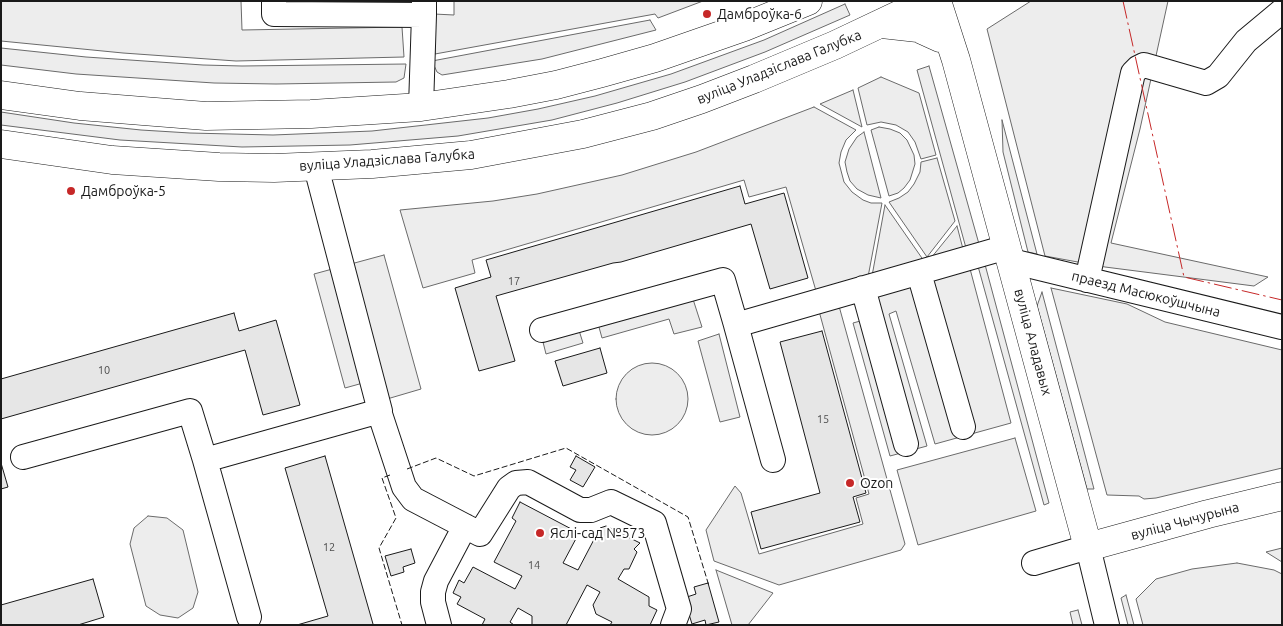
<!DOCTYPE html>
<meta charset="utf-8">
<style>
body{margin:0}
#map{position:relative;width:1283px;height:626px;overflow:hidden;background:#fff;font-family:Ubuntu,sans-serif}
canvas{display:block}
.frame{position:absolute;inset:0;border:2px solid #1a1a1a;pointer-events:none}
</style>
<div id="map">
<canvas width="1283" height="626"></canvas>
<div class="frame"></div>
</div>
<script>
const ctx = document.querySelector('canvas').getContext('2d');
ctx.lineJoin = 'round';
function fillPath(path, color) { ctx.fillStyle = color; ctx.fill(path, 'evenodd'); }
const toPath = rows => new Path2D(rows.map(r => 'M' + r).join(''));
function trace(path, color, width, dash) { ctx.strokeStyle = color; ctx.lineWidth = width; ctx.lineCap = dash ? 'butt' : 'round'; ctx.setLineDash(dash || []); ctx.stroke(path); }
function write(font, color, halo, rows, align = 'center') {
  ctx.font = font + ' Ubuntu,sans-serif'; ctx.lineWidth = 4; ctx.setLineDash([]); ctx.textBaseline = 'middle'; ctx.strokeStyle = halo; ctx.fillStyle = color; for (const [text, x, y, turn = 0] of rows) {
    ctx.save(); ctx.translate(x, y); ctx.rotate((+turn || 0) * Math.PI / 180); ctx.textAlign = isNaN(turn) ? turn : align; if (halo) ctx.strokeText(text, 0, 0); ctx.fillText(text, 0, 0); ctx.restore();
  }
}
const built = toPath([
 [1,1,241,1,242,30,402,27,404,57,236,61,123,53,1,41,1,1],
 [454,1,703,1,658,18,655,14,435,54,434,14,454,15,454,1],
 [1031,1,1168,1,1140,129,1111,243,1268,277,1254,286,1105,267,1045,256,987,29,1031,1],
 [845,4,850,15,765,52,685,82,617,103,552,120,458,136,350,145,242,147,120,140,1,125,1,112,74,123,141,130,190,133,273,135,372,131,488,118,538,109,595,96,671,74,764,40,845,4],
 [650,20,656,30,542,59,442,75,437,72,432,61,650,20],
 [1,48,86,57,203,65,242,66,406,64,404,78,396,82,276,84,214,83,76,74,1,65,1,48],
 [929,66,979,244,966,248,917,70,929,66],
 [881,77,919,93,936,155,921,159,915,142,908,132,896,125,881,122,867,125,858,88,881,77],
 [853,90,862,127,820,104,853,90],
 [814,107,856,130,846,140,841,152,839,163,844,182,852,192,863,200,871,203,882,203,868,277,816,291,786,187,749,197,744,180,472,260,475,273,423,288,400,210,493,201,537,194,622,175,696,152,814,107],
 [1002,120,1037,254,1028,252,1003,152,1002,120],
 [879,127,890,129,900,133,907,140,914,155,915,164,910,180,904,188,898,193,889,196,871,130,879,127],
 [864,132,881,198,868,195,857,189,850,181,847,172,845,162,849,149,857,137,864,132],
 [937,158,955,221,927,257,889,202,899,198,908,192,914,184,920,172,921,162,937,158],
 [885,205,924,261,872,276,885,205],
 [957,226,963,249,931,258,957,226],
 [384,255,421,389,387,399,381,378,345,388,314,274,384,255],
 [983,257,1049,503,1044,505,976,259,983,257],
 [969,265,1011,423,935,444,896,311,889,314,927,446,890,456,853,323,875,317,869,293,969,265],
 [1051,288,1127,304,1165,322,1282,350,1282,468,1156,498,1144,499,1139,496,1107,495,1051,288],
 [1042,292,1094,489,1087,489,1037,306,1042,292],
 [691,293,702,327,674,334,669,319,602,338,597,320,691,293],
 [839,306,905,544,901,550,779,585,714,561,706,530,735,486,741,493,759,554,863,524,856,498,869,494,819,311,839,306],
 [577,324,583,343,546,354,541,334,577,324],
 [719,334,740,417,720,422,698,341,719,334],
 '616 399a36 36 0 1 1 72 0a36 36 0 1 1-72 0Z',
 [1015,438,1036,511,918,545,897,470,1015,438],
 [148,516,167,518,183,530,198,592,193,608,178,618,160,615,146,606,130,544,134,528,148,516],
 [1282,548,1282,562,1266,552,1282,548],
 [1237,563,1274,570,1282,574,1282,625,1143,625,1136,599,1156,579,1192,569,1237,563],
 [716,570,773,593,748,625,732,625,716,570],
 [1126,595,1134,625,1128,625,1121,598,1126,595],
 [1078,610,1082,625,1073,625,1070,612,1078,610]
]);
fillPath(built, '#ededed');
trace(built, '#6a6a6a', 1);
const building = toPath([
 [740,186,745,204,784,193,808,278,770,289,751,224,621,262,613,263,496,296,515,361,479,371,455,288,491,277,486,260,740,186],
 [234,313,239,331,276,320,300,405,263,415,245,350,1,419,1,379,234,313],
 [822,331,866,493,853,497,860,522,761,549,751,512,820,493,780,342,822,331],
 [600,348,607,373,563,386,555,361,600,348],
 [325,456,373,624,372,625,297,625,328,616,285,468,325,456],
 [576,456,595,467,583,487,570,480,576,470,570,467,576,456],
 [1,463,8,487,1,489,1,463],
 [520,502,579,533,563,563,578,570,600,528,606,526,640,543,634,549,637,552,629,569,624,569,618,579,649,597,649,606,657,610,650,625,610,625,612,622,596,614,593,605,600,592,587,585,566,625,532,625,532,616,518,608,510,622,514,625,482,625,485,619,457,604,461,597,453,593,459,580,464,583,473,567,515,589,522,576,494,562,516,521,512,518,520,502],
 [411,549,415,563,403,567,404,572,391,576,385,556,411,549],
 [93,579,104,617,78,625,1,625,1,605,93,579],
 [708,583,719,622,706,625,705,620,692,624,684,598,696,594,694,587,708,583]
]);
fillPath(building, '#e6e6e6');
trace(building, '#1a1a1a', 1);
const minor = toPath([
 [274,1,274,14,424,15,424,1],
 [421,107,424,15],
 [1011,261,1282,327],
 [919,273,963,427],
 [1087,280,1133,73,1138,68,1144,65,1206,83,1218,76,1246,41,1282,11],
 [863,288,906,444],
 [736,325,773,460],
 [542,330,723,280,736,325,1007,247],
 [379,411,404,487,413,499,480,534,509,488,516,483,528,482,580,510,591,510,611,502,654,523,679,609,673,625],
 [23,457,190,411,205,460,249,617],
 [205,460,380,411,316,167],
 [1034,563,1088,547,1107,625],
 [439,625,433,602,433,592,436,581,465,526]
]);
const major = toPath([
 [937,1,956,60,1088,547,1208,514,1282,496],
 [882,24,918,28,940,38],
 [1,95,80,106,206,116,311,114,421,107,509,94,556,85,602,73,655,58,744,27,808,1],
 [1,144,112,160,219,167,274,168,372,164,471,155,583,134,652,116,702,99,754,79,835,45,928,1]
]);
trace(minor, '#1a1a1a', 26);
trace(major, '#1a1a1a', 29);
trace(minor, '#fff', 24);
trace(major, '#fff', 28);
trace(toPath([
 [407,469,436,458,474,476,566,448,688,517,709,586],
 [390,475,382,478,396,518,379,548,402,625]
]), '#1a1a1a', 1, [6, 2.5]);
trace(toPath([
 [1123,1,1184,277,1282,300]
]), '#c62828', 1, [18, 4, 2.5, 4]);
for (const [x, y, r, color] of [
 [707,14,5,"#c62828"],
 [71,191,5,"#c62828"],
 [850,483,5,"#c62828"],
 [540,533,5,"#c62828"]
]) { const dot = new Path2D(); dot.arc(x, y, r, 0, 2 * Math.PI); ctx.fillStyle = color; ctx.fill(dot); trace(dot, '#fff', 2); }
write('11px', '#4d4d4d', null, [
 ["17",514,281],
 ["10",104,370],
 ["15",823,419],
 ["12",329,547],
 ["14",534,565]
]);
write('14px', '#1a1a1a', '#fff', [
 ["Дамброўка-6",717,14],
 ["Дамброўка-5",81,191],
 ["Ozon",860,483],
 ["Яслі-сад №573",550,533]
], 'left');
write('14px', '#1a1a1a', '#fff', [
 ["вуліца Уладзіслава Галубка",779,67,-22],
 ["вуліца Уладзіслава Галубка",387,160,-4],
 ["праезд Масюкоўшчына",1146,294,14],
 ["вуліца Аладавых",1033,342,75],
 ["вуліца Чычурына",1185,521,-15]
]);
</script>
